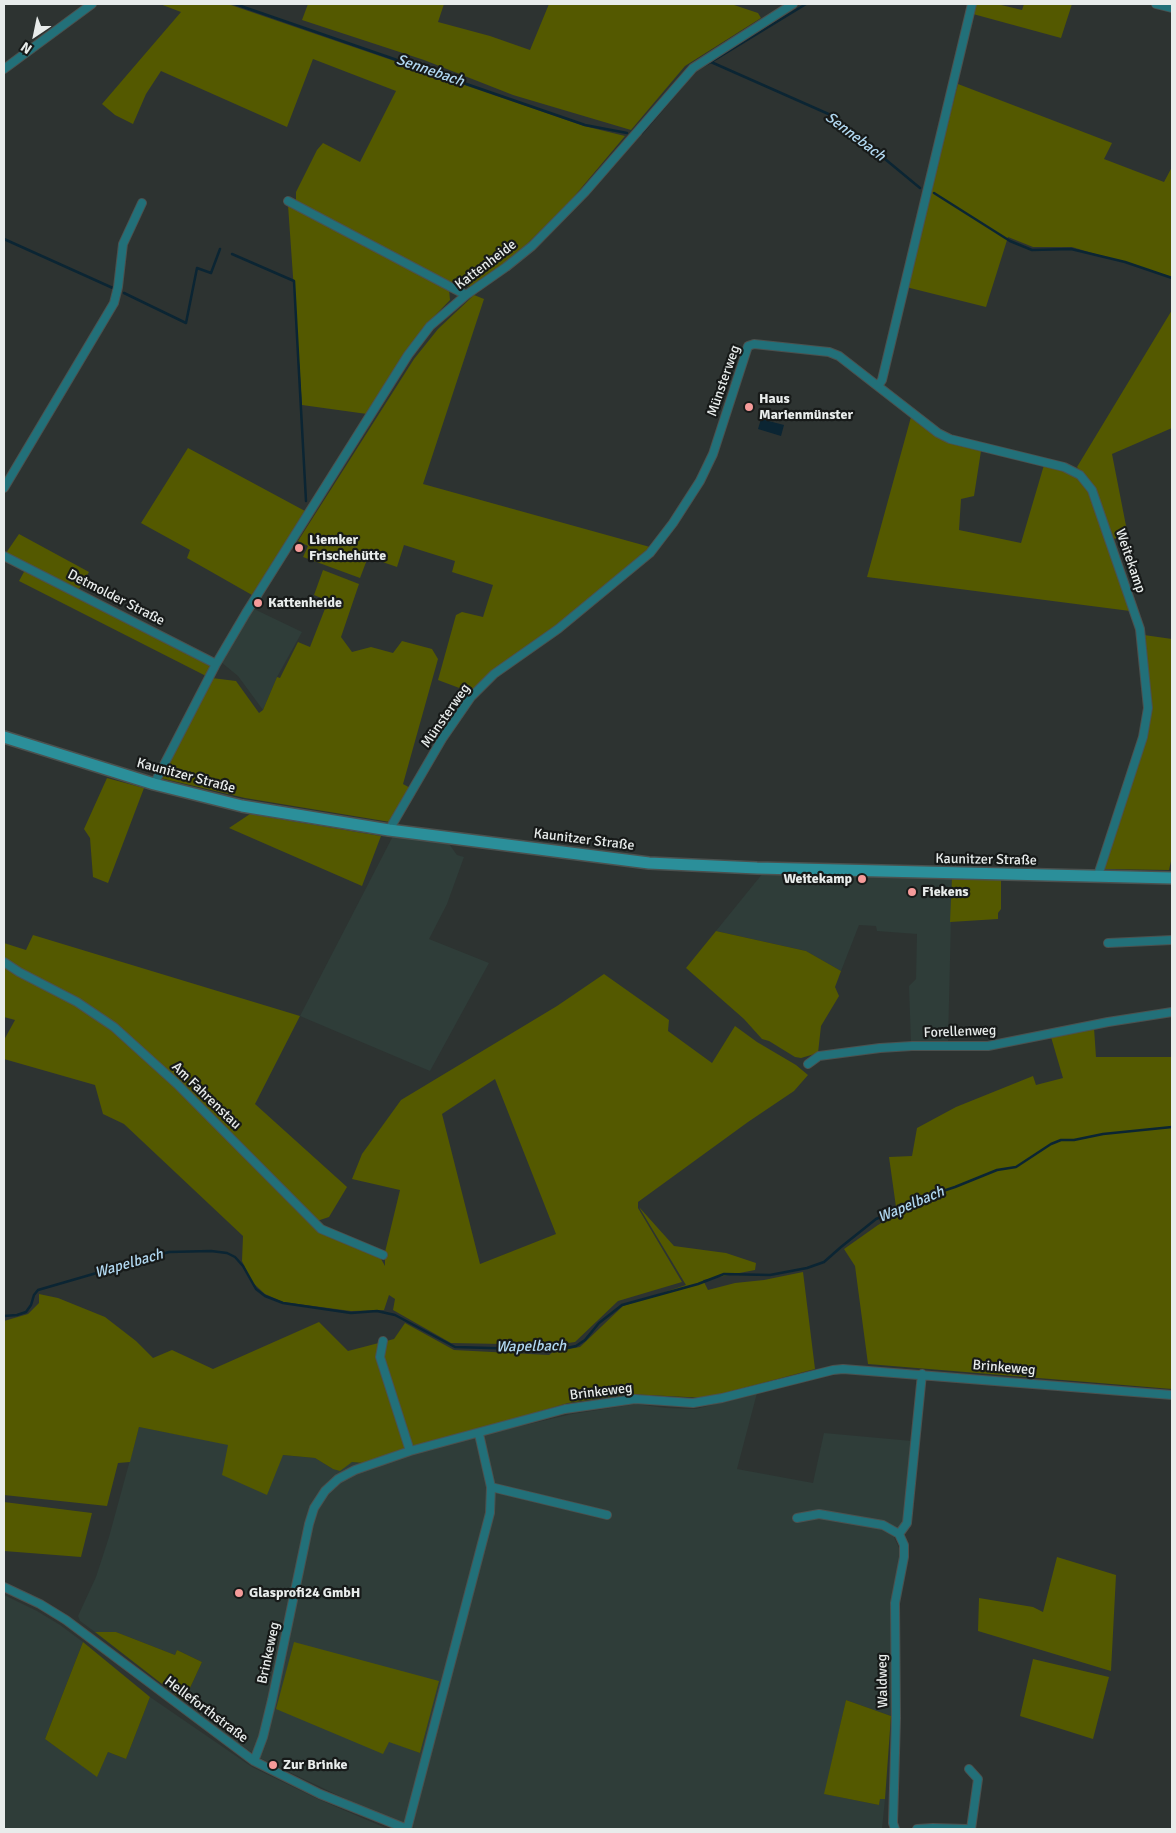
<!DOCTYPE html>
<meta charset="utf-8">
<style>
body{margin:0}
#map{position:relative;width:1176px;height:1833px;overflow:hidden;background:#2d3331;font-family:Signika,sans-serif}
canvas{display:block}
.frame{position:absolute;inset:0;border:5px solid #e8eceb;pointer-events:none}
.north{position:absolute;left:10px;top:10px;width:50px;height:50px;-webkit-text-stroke:4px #171a19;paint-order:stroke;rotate:214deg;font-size:14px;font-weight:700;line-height:20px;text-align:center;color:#e8eceb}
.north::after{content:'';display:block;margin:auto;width:18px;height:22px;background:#e8eceb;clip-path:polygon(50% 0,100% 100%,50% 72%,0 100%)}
</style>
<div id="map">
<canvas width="1176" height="1833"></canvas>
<div class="frame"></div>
<div class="north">N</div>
</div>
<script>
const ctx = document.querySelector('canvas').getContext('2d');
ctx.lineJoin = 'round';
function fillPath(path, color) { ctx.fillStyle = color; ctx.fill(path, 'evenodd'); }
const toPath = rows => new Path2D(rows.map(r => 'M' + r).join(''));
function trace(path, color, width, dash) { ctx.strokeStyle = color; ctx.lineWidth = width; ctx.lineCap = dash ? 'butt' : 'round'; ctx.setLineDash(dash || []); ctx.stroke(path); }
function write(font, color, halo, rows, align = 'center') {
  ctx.font = font + ' Signika,sans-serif'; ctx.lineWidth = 4.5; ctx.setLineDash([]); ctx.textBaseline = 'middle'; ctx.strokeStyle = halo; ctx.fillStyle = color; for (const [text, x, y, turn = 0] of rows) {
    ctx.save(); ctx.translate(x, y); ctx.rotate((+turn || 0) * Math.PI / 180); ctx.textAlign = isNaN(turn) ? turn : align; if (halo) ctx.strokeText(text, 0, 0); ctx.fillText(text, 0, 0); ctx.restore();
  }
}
fillPath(toPath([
 [252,608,302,632,277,677,263,710,238,676,221,662],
 [393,836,449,844,457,855,464,857,447,904,429,939,489,963,430,1071,300,1016],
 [763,873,952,877,948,1043,911,1043,909,986,916,979,917,934,877,931,876,926,859,925,841,971,806,951,716,931],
 [757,1393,737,1469,813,1483,824,1433,912,1441,904,1521,894,1537,899,1548,900,1558,892,1595,891,1716,846,1700,825,1794,879,1805,880,1798,885,1799,882,1829,417,1829,358,1805,260,1758,229,1737,184,1701,202,1662,177,1650,175,1655,116,1632,95,1632,80,1621,78,1616,96,1577,109,1537,139,1427,283,1455,315,1458,333,1469,352,1462,363,1463,572,1414,636,1404,666,1408,696,1409],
 [438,1681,420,1753,389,1741],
 [4,1595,37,1611,60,1625,83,1642,45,1739,97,1776,108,1752,126,1759,150,1697,252,1767,318,1799,388,1829,4,1829]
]), '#2f3d39');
fillPath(toPath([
 [160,4,228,4,584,126,625,136,572,199,528,243,503,264,471,286,456,288,301,206,296,200,296,192,317,150,323,143,360,162,396,91,313,59,287,127,161,71,146,94,133,124,115,115,102,104,181,12],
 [308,4,444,4,438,22,490,36,530,50,549,4,731,4,758,13,761,18,685,66,631,130,513,95,424,60,302,20],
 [976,4,997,4,1022,10,1024,4,1072,4,1061,38,973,14],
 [958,84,1112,143,1104,159,1164,182,1172,167,1172,277,1072,247,1033,247,1008,237,986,307,906,287],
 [288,205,449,289,450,300,422,329,367,414,302,405],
 [474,295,484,299,423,484,650,547,557,627,490,672,470,692,438,680,456,615,462,612,483,617,493,585,452,572,455,561,404,545,397,567,368,557,360,578,303,557,308,546,298,541,414,359,438,329],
 [1172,310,1172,428,1112,454,1128,536,1113,539,1095,489,1077,467],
 [911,417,949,443,981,451,974,496,961,499,959,530,1021,543,1044,465,1064,471,1077,478,1088,492,1130,611,867,577],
 [188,448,305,511,252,595,187,558,190,550,141,523],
 [19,534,89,572,79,589,6,553],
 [25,570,211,664,206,676,19,581],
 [323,570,359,584,341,637,352,652,371,647,393,653,402,641,432,649,438,659,403,784,414,790,396,823,245,798,160,778,212,678,236,681,259,713,263,710,277,677,280,678,298,642,310,647,328,601,314,595],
 [1144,635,1172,639,1172,857,1169,870,1103,869,1151,707],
 [107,778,144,788,108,883,93,877,90,838,84,829],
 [250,814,381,836,362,886,229,828],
 [952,877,1001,879,1001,909,998,913,998,919,950,922],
 [716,931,806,951,841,971,835,987,839,996,821,1026,818,1053,801,1058,795,1057,769,1041,762,1039,744,1019,686,968],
 [33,935,300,1016,255,1104,347,1187,329,1217,317,1221,320,1230,381,1259,385,1266,385,1252,400,1190,352,1179,362,1154,401,1100,557,1006,604,974,669,1020,668,1031,712,1063,735,1026,757,1042,796,1065,808,1075,794,1091,748,1122,638,1202,638,1208,682,1282,618,1301,575,1342,554,1345,451,1343,393,1310,395,1299,389,1295,384,1310,351,1311,283,1302,265,1294,252,1282,242,1261,243,1236,124,1124,103,1114,95,1085,4,1059,4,1040,15,1020,4,1017,4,943,26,950],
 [495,1079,556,1234,480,1264,442,1114],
 [1094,1028,1096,1057,1172,1057,1172,1389,868,1364,855,1266,844,1249,878,1225,897,1214,889,1157,912,1156,917,1128,956,1107,1033,1076,1036,1085,1063,1078,1051,1037],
 [639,1207,674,1246,726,1253,756,1263,755,1270,703,1280,708,1290,735,1283,764,1280,803,1272,815,1369,706,1398,628,1394,568,1403,364,1463,352,1462,340,1471,333,1469,315,1458,283,1455,267,1495,222,1475,228,1445,139,1427,130,1462,118,1463,107,1506,4,1495,4,1321,28,1314,39,1303,39,1294,58,1298,105,1317,136,1341,153,1358,172,1350,213,1369,319,1322,348,1351,394,1339,405,1323,454,1350,549,1355,553,1352,580,1347,623,1306,686,1285],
 [4,1502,92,1513,81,1557,4,1551],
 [1057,1557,1116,1575,1111,1671,978,1631,979,1598,1033,1607,1043,1612],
 [95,1632,116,1632,175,1655,177,1650,202,1662,184,1701],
 [83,1642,150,1697,126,1759,108,1752,97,1777,45,1739],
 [294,1642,439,1681,420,1753,389,1742,383,1754,276,1709],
 [1033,1659,1109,1677,1093,1739,1020,1716],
 [846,1700,891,1716,885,1799,880,1799,879,1805,824,1794]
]), '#545900');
fillPath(toPath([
 [761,419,784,425,781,436,758,429]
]), '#0b2533');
trace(toPath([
 [235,4,585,125,627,133],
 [711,62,806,4],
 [699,68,711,62,833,116,920,188],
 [642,133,683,85],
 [934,193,1010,241,1032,250,1071,249,1125,262,1172,278],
 [4,239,115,289],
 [232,254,294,281,306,501],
 [124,293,186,323,197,268,211,273,220,249],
 [4,1316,17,1315,26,1312,31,1305,34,1295,38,1290,169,1252,211,1251,227,1253,235,1257,243,1266,256,1289,265,1296,283,1303,351,1313,377,1311,395,1315,455,1347,558,1350,576,1346,585,1340,599,1323,622,1305,698,1284,724,1274,770,1275,807,1268,824,1262,841,1247,876,1219,931,1195,955,1187,997,1170,1016,1167,1051,1144,1061,1140,1074,1140,1103,1134,1172,1127]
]), '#0b2533', 2.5);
const street = toPath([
 [1156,4,1172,8],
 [4,69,92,4],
 [288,201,466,295],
 [878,386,882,380,972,4],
 [4,488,114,303,118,287,123,244,142,203],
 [4,556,216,664],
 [154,784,216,664,246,613,408,355,430,326,466,295,506,267,532,246,585,192,693,68,793,4],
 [389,830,442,739,471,697,494,674,558,629,650,553,673,523,700,481,713,454,748,346,754,344,829,352,839,356,938,433,950,439,1064,467,1080,475,1092,490,1140,629,1148,708,1143,737,1099,872,1099,877],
 [1108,943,1172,940],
 [4,962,19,972,77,1002,114,1027,177,1084,321,1229,383,1255],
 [808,1064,819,1056,880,1048,912,1046,988,1046,1108,1022,1172,1012],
 [383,1341,380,1357,410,1451],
 [491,1487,607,1515],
 [797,1518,819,1514,883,1525,899,1534,904,1545,904,1557,895,1603,896,1718,893,1823,895,1829],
 [899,1534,907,1523,922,1374],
 [4,1587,40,1604,66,1620,254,1761,320,1794,407,1829,490,1513,491,1487,479,1434],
 [254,1761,263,1737,272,1700,309,1524,314,1508,325,1491,338,1479,355,1470,410,1451,565,1409,635,1399,693,1403,722,1398,833,1370,843,1369,1172,1395],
 [969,1769,978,1779,971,1829],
 [917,1829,933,1828,967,1829]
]);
const secondary = toPath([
 [4,737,154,784,242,806,389,830,649,863,757,868,1172,878]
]);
trace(street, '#4b514f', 10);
trace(secondary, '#4b514f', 14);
trace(street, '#227079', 8);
trace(secondary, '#2b8f9a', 11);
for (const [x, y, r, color] of [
 [749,407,5,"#f59b9a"],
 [299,548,5,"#f59b9a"],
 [258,603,5,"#f59b9a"],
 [862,879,5,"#f59b9a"],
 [912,892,5,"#f59b9a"],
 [239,1593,5,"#f59b9a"],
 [273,1765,5,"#f59b9a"]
]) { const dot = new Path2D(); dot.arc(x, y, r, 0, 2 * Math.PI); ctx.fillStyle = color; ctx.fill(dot); trace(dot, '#171a19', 2); }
write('14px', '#e8eceb', '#171a19', [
 ["Kattenheide",486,265,-37],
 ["Münsterweg",724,381,-71],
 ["Weitekamp",1130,561,71],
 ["Detmolder Straße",116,598,27],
 ["Münsterweg",446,716,-55],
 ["Kaunitzer Straße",186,776,15],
 ["Kaunitzer Straße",584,840,7],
 ["Kaunitzer Straße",986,860,1],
 ["Forellenweg",960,1032,-2],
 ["Am Fahrenstau",206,1096,44],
 ["Brinkeweg",1004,1368,5],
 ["Brinkeweg",601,1392,-7],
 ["Brinkeweg",269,1653,-78],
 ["Waldweg",883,1681,-91],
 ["Helleforthstraße",206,1710,37]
]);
write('bold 14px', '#e8eceb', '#171a19', [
 ["Haus",759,399],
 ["Marienmünster",759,415],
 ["Liemker",309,540],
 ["Frischehütte",309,556],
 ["Kattenheide",268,603],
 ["Weitekamp",852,879,"right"],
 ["Fiekens",922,892],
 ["Glasprofi24 GmbH",249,1593],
 ["Zur Brinke",283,1765]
], 'left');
write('italic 15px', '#b1d8f1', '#171a19', [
 ["Sennebach",430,71,19],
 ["Sennebach",855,137,37],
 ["Wapelbach",911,1205,-23],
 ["Wapelbach",129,1264,-16],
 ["Wapelbach",531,1347,-1]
]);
</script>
